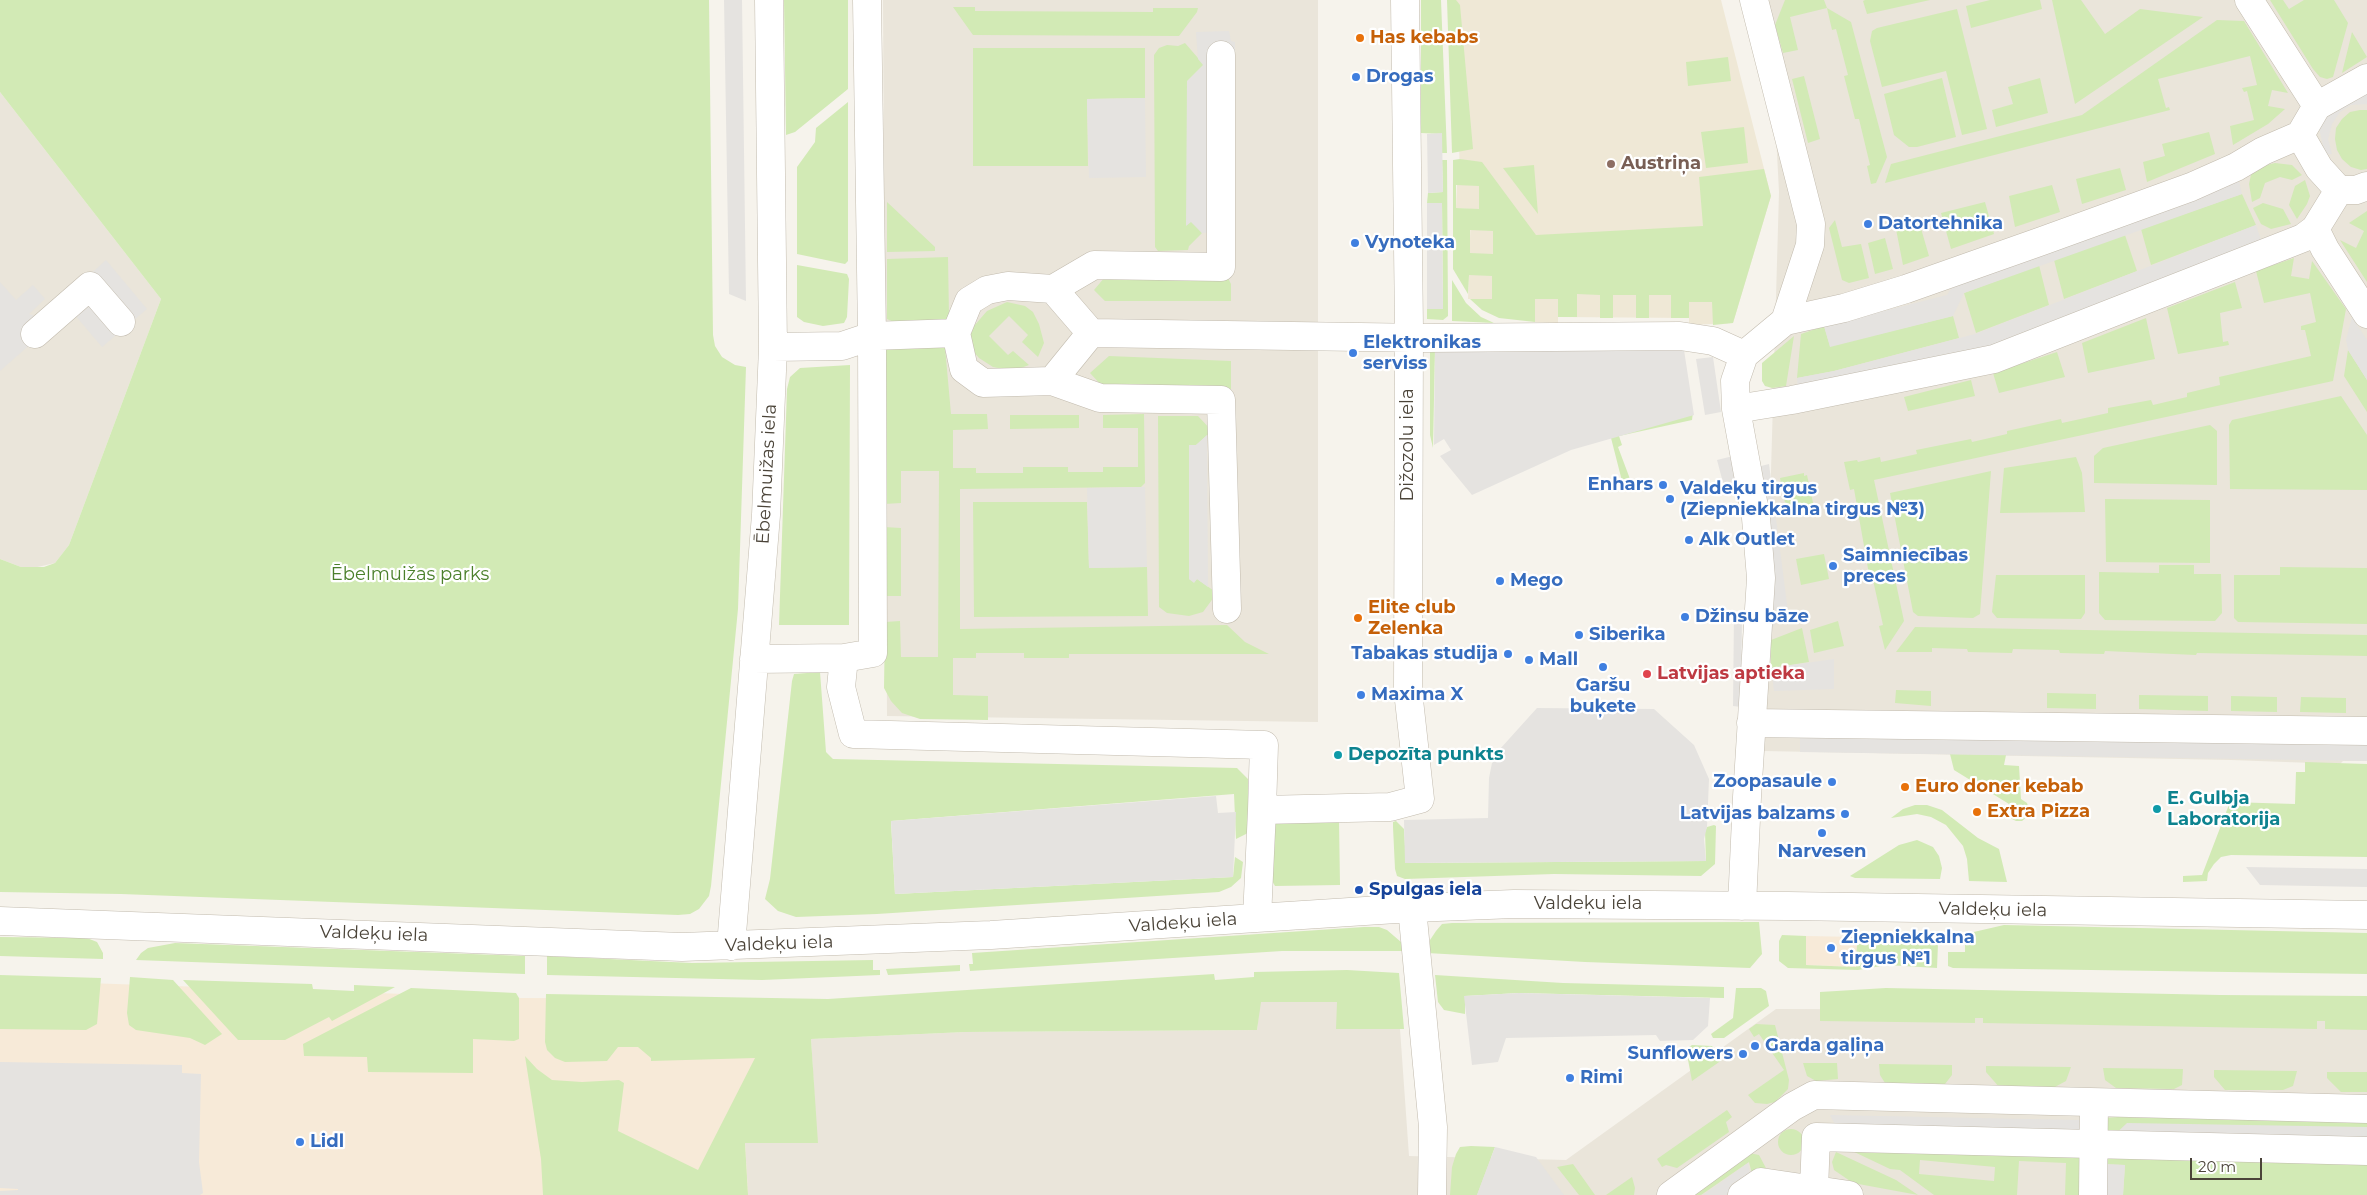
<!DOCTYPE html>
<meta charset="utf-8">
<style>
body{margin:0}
#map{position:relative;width:2367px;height:1195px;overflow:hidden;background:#f6f3ec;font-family:Montserrat,sans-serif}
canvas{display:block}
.scale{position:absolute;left:2190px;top:1158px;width:72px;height:22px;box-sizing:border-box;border:2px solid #4b4439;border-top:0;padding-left:6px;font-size:15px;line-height:18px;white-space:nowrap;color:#4b4439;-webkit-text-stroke:4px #fff;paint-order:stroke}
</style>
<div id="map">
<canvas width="2367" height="1195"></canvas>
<div class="scale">20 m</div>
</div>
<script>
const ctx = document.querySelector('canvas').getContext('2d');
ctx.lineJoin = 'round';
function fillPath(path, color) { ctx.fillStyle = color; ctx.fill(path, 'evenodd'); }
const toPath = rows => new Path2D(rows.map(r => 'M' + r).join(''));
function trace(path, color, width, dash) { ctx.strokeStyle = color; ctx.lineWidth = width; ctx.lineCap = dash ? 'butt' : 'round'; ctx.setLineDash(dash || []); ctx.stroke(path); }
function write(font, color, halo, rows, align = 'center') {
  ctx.font = font + ' Montserrat,sans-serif'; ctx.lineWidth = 4.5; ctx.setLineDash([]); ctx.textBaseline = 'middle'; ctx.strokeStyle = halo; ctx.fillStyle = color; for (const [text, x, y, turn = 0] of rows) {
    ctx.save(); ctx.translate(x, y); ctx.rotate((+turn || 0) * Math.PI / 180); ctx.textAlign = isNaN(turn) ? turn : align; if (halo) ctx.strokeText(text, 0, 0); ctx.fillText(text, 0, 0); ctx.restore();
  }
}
fillPath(toPath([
 [883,0,1318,0,1318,722,887,716],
 [1769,0,2367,0,2367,761,2343,761,2340,764,2231,760,1763,751,1779,192],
 [0,92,161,299,69,545,55,563,33,568,21,567,0,559],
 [1260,1002,1337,1002,1337,1029,1400,1029,1409,1156,1566,1160,1776,1009,2367,1011,2367,1195,748,1195,745,1143,817,1143,811,1039,965,1032,1257,1030]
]), '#eae5da');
fillPath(toPath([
 [1806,936,1858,937,1856,967,1806,965],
 [0,980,521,998,774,999,818,1143,745,1143,748,1195,0,1195]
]), '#f7ead8');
fillPath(toPath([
 [1456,0,1721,0,1771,196,1733,323,1689,325,1689,318,1558,317,1558,323,1535,322,1535,299,1468,299,1471,209,1456,208,1457,185,1460,185]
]), '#efe8d6');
fillPath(toPath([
 [0,0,709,0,713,335,715,346,722,357,735,365,746,367,738,609,711,886,709,896,699,909,690,914,678,915,121,894,0,892,0,559,21,567,44,567,55,563,69,545,161,299,0,92],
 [784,0,848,0,848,89,795,132,786,135],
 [1421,0,1441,0,1447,153,1442,153,1442,134,1421,133],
 [1447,0,1456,0,1460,5,1473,149,1452,153],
 [1785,0,1824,0,1827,8,1851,22,1887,157,1876,183,1871,184,1867,166,1870,165,1859,119,1855,119,1844,76,1848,75,1836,29,1832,30,1827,8,1790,17,1798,50,1783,53,1775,25],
 [1865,0,1930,0,1867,14,1863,1],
 [1990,0,2040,0,2042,9,1971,28,1966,6],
 [2052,0,2081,0,2105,34,2140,9,2203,17,2075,104],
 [2270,0,2283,0,2289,9,2304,0,2334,0,2348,23,2333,77,2327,79,2320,77,2313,69],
 [953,7,975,7,975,11,1153,12,1153,8,1198,8,1197,12,1179,36,973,35],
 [1957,9,1987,129,1962,135,1946,71,1882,87,1870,41,1872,31,1877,28],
 [2217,20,2244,21,2288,93,2272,90,2268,106,2285,109,2268,124,2233,145,2230,126,2254,120,2247,91,2244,92,2242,88,2257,85,2250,56,2158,79,2166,108,2169,107,2170,110,1885,183,1891,164,2082,115],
 [2352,32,2367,57,2342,73],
 [1185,43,1204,65,1187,225,1191,221,1202,233,1189,246,1188,250,1158,251,1155,247,1154,55,1159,48,1167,45,1178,46],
 [973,48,1145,48,1145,98,1087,99,1088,166,973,166],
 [1728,57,1731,81,1688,86,1686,62],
 [1804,76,1820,139,1808,143,1792,79],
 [1942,78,1956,137,1917,147,1909,147,1894,135,1884,94],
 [2040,78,2048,113,1996,127,1992,110,2013,104,2008,87],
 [848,102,848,261,845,264,797,254,797,167,815,142,816,128],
 [2360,110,2367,110,2367,169,2361,170,2351,167,2342,159,2337,150,2335,139,2336,128,2342,119,2350,112],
 [1744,127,1748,163,1706,168,1701,132],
 [2209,132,2215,154,2147,182,2143,162,2165,156,2162,144],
 [1460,159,1482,162,1536,235,1703,226,1699,177,1764,169,1771,196,1733,323,1713,325,1712,302,1689,302,1689,318,1671,318,1671,295,1649,295,1649,318,1636,318,1636,295,1613,295,1613,318,1600,318,1600,295,1577,294,1577,317,1558,317,1558,299,1535,299,1535,322,1499,318,1482,310,1470,299,1492,299,1492,276,1469,275,1468,294,1453,269,1453,160],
 [1456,185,1479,186,1479,209,1456,208],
 [1470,230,1493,231,1493,254,1470,253],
 [1442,160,1447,160,1448,316,1443,320,1427,319,1427,309,1443,308,1442,204,1427,203,1428,193,1443,192],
 [2275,163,2292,165,2302,175,2292,180,2280,177,2265,183,2260,198,2252,202,2249,184,2251,175,2258,167],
 [1534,165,1538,214,1503,168],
 [2120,168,2126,190,2082,204,2076,179],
 [2305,180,2310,196,2307,204,2297,219,2289,205,2295,186],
 [2052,185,2060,212,2015,227,2009,196],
 [2242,194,2256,225,2151,265,2141,229],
 [887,202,935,247,935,251,887,252],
 [1985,202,1994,234,1951,249,1941,213],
 [2263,203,2283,209,2291,224,2271,229,2261,224,2253,208],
 [2367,211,2367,282,2340,240,2356,248,2364,231,2349,223],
 [1918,218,1929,256,1903,265,1895,224],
 [1835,220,1842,247,1861,244,1869,278,1849,283,1842,280,1829,228],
 [2125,235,2137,271,2064,299,2054,260],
 [1885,238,1893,269,1875,274,1868,243],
 [948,257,949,316,943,322,896,323,887,319,887,259],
 [2294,258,2291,276,2309,279,2312,261,2346,309,2333,381,1874,480,1904,621,1885,650,1879,626,1883,625,1873,580,1870,580,1854,489,1850,490,1844,462,1857,460,1858,462,1880,457,1881,462,1917,454,1916,450,1971,439,1972,442,2007,434,2007,431,2061,419,2062,423,2108,413,2108,408,2151,400,2153,405,2187,397,2187,393,2220,385,2219,377,2311,356,2305,330,2301,330,2301,326,2316,322,2310,293,2264,303,2256,271],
 [797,265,847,274,849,279,847,317,844,323,823,326,804,322,797,317],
 [2039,265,2049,305,1976,333,1964,293],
 [1105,277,1228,278,1231,284,1231,301,1105,301,1094,290],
 [1452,280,1466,303,1481,317,1494,323,1452,321],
 [2235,282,2242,308,2220,313,2223,342,2228,341,2229,345,2178,354,2167,308],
 [1007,302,1025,306,1033,312,1039,324,1044,343,1038,357,1022,342,1028,335,1009,316,989,336,1008,355,1013,351,1029,365,1013,371,993,367,979,358,971,349,968,341,974,326,987,311],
 [1953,316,1959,338,1834,371,1797,378,1801,334,1824,326,1830,346],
 [2146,318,2155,359,2088,373,2082,343],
 [1794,336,1786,386,1772,388,1765,386,1762,381,1762,363],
 [885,347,945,347,951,414,987,414,988,429,953,430,953,468,976,468,976,473,1023,473,1023,467,1068,467,1068,472,1103,472,1103,467,1138,467,1138,428,1103,428,1103,415,1144,414,1145,483,1141,487,960,489,960,629,1227,625,1245,642,1269,654,1069,654,1069,658,1024,658,1024,653,976,653,976,658,953,658,953,695,988,696,988,720,920,719,902,713,891,701,884,688,885,622,900,621,901,657,938,657,939,471,901,471,901,503,884,504],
 [1430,347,1435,350,1433,448,1430,435],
 [2348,350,2367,380,2367,412,2344,376],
 [2057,352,2065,377,1999,393,1993,373],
 [1109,356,1231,361,1231,389,1104,388,1090,373],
 [850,365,849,625,779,625,787,389,790,377,800,368],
 [1971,380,1975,396,1908,411,1904,397],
 [2341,396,2367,435,2367,490,2230,489,2229,425,2232,420],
 [1693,412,1692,420,1619,436,1622,445,1618,447,1630,479,1622,481,1610,434],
 [1010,415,1079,415,1079,428,1010,429],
 [1158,416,1198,416,1212,431,1196,445,1189,445,1189,579,1194,582,1197,579,1217,593,1203,612,1189,616,1167,613,1159,607],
 [2210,425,2217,431,2217,485,2094,483,2094,456,2103,448],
 [2076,457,2082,473,2085,512,2000,513,2004,468],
 [1991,471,1980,614,1973,618,1918,616,1913,612,1890,493],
 [1804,473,1804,476,1807,475,1815,512,1796,515,1787,513,1780,478],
 [2105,499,2210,500,2210,563,2106,562],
 [973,502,1087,502,1089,568,1147,567,1148,616,974,617],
 [884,527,901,528,901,596,884,596],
 [1824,554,1829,579,1801,585,1796,559],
 [2159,565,2194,565,2194,574,2221,574,2222,613,2215,621,2105,620,2099,613,2099,572,2159,573],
 [2280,567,2367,568,2367,624,2238,622,2234,618,2234,575,2280,575],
 [1996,575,2085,575,2085,613,2081,619,1997,618,1992,612],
 [1838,621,1844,646,1814,653,1810,630],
 [1915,627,2367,635,2367,656,2197,653,2196,655,2105,651,2104,654,2060,653,2059,650,2013,649,2012,653,1968,652,1967,649,1932,648,1932,652,1896,652],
 [1802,628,1809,662,1771,668,1771,640],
 [820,672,826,752,833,759,1237,768,1248,779,1248,833,1236,839,1234,794,891,821,895,894,1233,877,1235,857,1243,862,1241,878,1231,887,1219,892,877,914,796,917,778,911,765,899,770,879,792,681,794,674],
 [1896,690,1931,691,1931,706,1895,703],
 [2047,693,2096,694,2096,709,2047,708],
 [2139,695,2208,696,2208,711,2139,709],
 [2231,696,2277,697,2277,712,2231,711],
 [2301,697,2346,698,2346,713,2300,712],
 [1950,754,2006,755,2004,765,2019,766,2021,799,2027,803,2029,809,2028,816,2022,821,2016,821,2010,818,2007,811,2009,804,1954,770],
 [2305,762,2367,764,2367,857,2231,855,2221,857,2214,864,2208,873,2207,881,2183,882,2183,876,2202,875,2230,802,2295,804,2296,772,2305,772],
 [1915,805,1927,805,1942,810,1978,838,1999,849,2007,882,1969,881,1967,859,1963,846,1946,825,1931,817,1917,814,1891,818,1903,809],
 [1287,819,1339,820,1340,885,1275,886,1271,879,1271,831,1275,824],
 [1396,821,1404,829,1406,863,1706,861,1705,831,1707,827,1714,825,1716,826,1715,864,1701,876,1554,874,1405,879,1397,876,1395,869,1393,827,1393,822],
 [1917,840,1933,847,1939,856,1942,868,1940,879,1855,878,1850,876,1899,845],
 [1759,922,1762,954,1750,968,1585,962,1427,953,1430,940,1436,931,1442,924,1452,923],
 [2004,925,2367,933,2367,974,1953,968,1948,966,1948,952,1965,952,1965,934],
 [1364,927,1379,927,1387,930,1401,942,1403,951,1282,951,970,971,969,964,973,964,972,953],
 [1782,935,1806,936,1806,965,1856,967,1857,944,1938,944,1937,968,1887,965,1858,970,1788,968,1779,961,1779,941],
 [0,937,87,938,97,942,103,953,103,959,0,956],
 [175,943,525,956,525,974,136,960,141,953,148,948],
 [547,956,692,963,873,960,873,970,880,970,880,975,762,980,547,975],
 [960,965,960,971,888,975,886,969],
 [1347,970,1399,973,1404,1029,1336,1029,1337,1002,1261,1002,1257,1030,965,1032,811,1039,818,1143,745,1143,748,1195,543,1195,541,1159,525,1056,537,1069,552,1080,582,1082,619,1080,624,1083,618,1131,698,1170,755,1058,651,1061,651,1058,638,1047,618,1047,607,1061,565,1062,555,1058,547,1050,545,1042,546,994,828,999,1214,974,1215,980,1254,977,1254,972],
 [0,975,101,978,97,1024,86,1030,0,1029],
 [1435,975,1563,983,1724,987,1724,998,1519,993,1465,996,1465,1014,1444,1010,1438,1002],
 [130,977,173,980,222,1034,205,1045,190,1038,136,1030,129,1025,127,1013],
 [183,980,312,984,313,989,354,991,354,985,395,987,332,1021,329,1017,285,1040,238,1040],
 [411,988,516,993,519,998,519,1039,514,1041,473,1039,473,1073,368,1072,367,1057,304,1056,303,1044],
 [1736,988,1761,988,1766,991,1769,1006,1724,1038,1713,1038,1711,1034,1733,1018],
 [1886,988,2220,995,2367,996,2367,1030,2325,1029,2325,1021,2317,1021,2317,1029,1983,1023,1983,1018,1975,1018,1975,1023,1820,1021,1820,992],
 [1756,1024,1775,1025,1789,1080,1788,1089,1775,1102,1767,1104,1755,1103,1748,1095,1784,1070,1759,1034,1754,1037,1749,1029],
 [1692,1045,1712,1046,1722,1060,1692,1081,1686,1049],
 [1803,1063,1837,1063,1838,1079,1816,1081,1807,1076],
 [1879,1064,1952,1065,1952,1075,1945,1084,1885,1083,1880,1075],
 [1986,1066,2071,1067,2066,1081,2053,1088,2000,1088,1986,1072],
 [2103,1068,2183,1069,2182,1085,2174,1089,2116,1088,2105,1080],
 [2214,1070,2297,1071,2293,1086,2283,1090,2225,1090,2214,1077],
 [2327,1072,2367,1072,2367,1092,2341,1092,2327,1078],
 [1727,1110,1732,1117,1726,1122,1729,1132,1677,1168,1666,1165,1662,1167,1657,1159],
 [2118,1117,2367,1122,2367,1127,2110,1139,2104,1118],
 '1778 1142a13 13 0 1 1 26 0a13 13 0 1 1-26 0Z',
 [1471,1146,1495,1147,1477,1195,1450,1195,1452,1167,1456,1154,1460,1147],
 [1848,1149,2080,1155,2079,1195,2065,1195,2066,1163,2019,1161,2017,1195,1934,1195,1900,1170,1890,1169],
 [1920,1160,1995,1167,1994,1181,1919,1174],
 [1836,1152,1896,1180,1918,1195,1853,1183,1834,1170,1832,1162],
 [1749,1153,1759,1155,1767,1170,1753,1178,1749,1162,1701,1195,1692,1195],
 [2107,1154,2367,1158,2367,1195,2123,1195,2125,1165,2102,1164],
 [1573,1164,1595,1195,1579,1195,1557,1167],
 [1632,1177,1635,1188,1634,1195,1606,1195]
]), '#d2eab5');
fillPath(toPath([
 [724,0,742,0,746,301,729,294],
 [1229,31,1231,41,1235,42,1235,230,1202,233,1191,222,1186,226,1187,81,1203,65,1198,59,1196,32],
 [2367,86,2367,104,2351,105,2340,112,2332,124,2328,139,2332,154,2325,155,2318,123,2330,106],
 [1145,98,1146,177,1089,178,1087,99],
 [1442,133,1443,192,1428,193,1427,134],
 [2238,177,2242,194,1964,293,1953,316,1830,347,1824,326,1947,295,1959,276],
 [1427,203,1442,203,1443,309,1427,309],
 [2256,225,2263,246,1981,355,1798,394,1797,378,1834,371,1975,334],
 [106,260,147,309,102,347,74,314,84,297,0,371,0,282,16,300,33,285,45,299,29,314,38,317,45,315],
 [2352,317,2367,340,2367,380,2348,350,2346,340],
 [1435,350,1684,350,1694,415,1571,450,1472,495,1440,456,1451,450,1444,439,1434,445],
 [1713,357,1721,412,1705,415,1696,359],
 [1207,435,1208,587,1197,579,1194,583,1189,579,1189,445,1196,445],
 [1733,456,1742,490,1726,494,1717,460],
 [1769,464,1788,612,1765,634,1761,466],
 [1145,487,1147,567,1089,568,1087,488],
 [1734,613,1742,613,1741,707,1733,706],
 [1834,659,1834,689,1774,691,1771,668],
 [1537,708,1654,709,1694,745,1709,779,1707,827,1704,839,1706,861,1405,863,1404,820,1488,818,1489,778,1492,763,1500,749],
 [1800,731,2367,742,2367,761,1800,752],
 [1216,796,1218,813,1236,812,1233,877,895,894,891,821],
 [2246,867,2367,869,2367,887,2260,885],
 [1519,993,1710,998,1708,1026,1693,1040,1660,1041,1656,1035,1506,1038,1498,1062,1472,1065,1464,996],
 [0,1062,182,1065,182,1073,201,1074,199,1162,203,1193,200,1195,0,1195,0,1191,18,1190,18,1189,0,1188],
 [1830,1115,2079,1120,2080,1155,1848,1149],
 [2127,1123,2367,1127,2367,1143,2110,1139],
 [1495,1147,1536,1157,1564,1195,1477,1195],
 [1748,1163,1751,1179,1726,1195,1703,1195],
 [2102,1164,2125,1165,2123,1195,2101,1195]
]), '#e5e3e0');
const minor = toPath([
 [867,0,872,336,873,653,844,658,841,687,853,734,1264,745,1262,810],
 [1754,0,1811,224,1810,245,1785,321],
 [2249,0,2317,106],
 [2339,190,2356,190,2367,186],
 [2315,229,2325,249,2367,314],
 [1053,289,1094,265,1221,267,1221,55],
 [956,333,964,369,983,383,1052,381,1091,333],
 [35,334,90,286,121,322],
 [773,347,842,346,872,336,956,333,969,301,987,290,1008,286,1053,289,1091,333,1427,338,1680,336,1713,341,1744,355],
 [1052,381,1100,398,1221,400,1227,609],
 [1736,409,1792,400,1994,359,2303,238,2315,229,2339,190,2319,168,2300,135,2317,106,2367,78],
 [754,659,844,658],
 [1751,723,2367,731],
 [1742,906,1747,797,1761,578,1756,518,1736,409,1735,381,1744,355,1785,321,1844,308,1906,289,2042,241,2191,187,2236,167,2263,151,2300,135],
 [1412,908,1433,1127,1432,1195],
 [1257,918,1262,810,1390,807,1420,799,1408,691,1409,329,1405,0],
 [0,921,682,947,991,935,1412,908,1514,904,1788,906,2367,915],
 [731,946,766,515,773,347,769,0],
 [1814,1190,1816,1137,2367,1151],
 [1671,1195,1792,1107,1814,1095,2367,1109],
 [1742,1195,1761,1182,1849,1195],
 [2093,1195,2094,1104]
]);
trace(minor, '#c2bbae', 29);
trace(minor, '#fff', 28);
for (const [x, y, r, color] of [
 [1360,38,5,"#e8710a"],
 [1356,77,5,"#3f7fe0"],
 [1611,164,5,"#8d6e63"],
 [1868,224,5,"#3f7fe0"],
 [1355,243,5,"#3f7fe0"],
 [1353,353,5,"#3f7fe0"],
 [1663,485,5,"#3f7fe0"],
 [1670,499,5,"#3f7fe0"],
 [1689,540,5,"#3f7fe0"],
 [1833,566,5,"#3f7fe0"],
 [1500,581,5,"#3f7fe0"],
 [1685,617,5,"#3f7fe0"],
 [1358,618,5,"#e8710a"],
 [1579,635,5,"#3f7fe0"],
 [1508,654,5,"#3f7fe0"],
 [1529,660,5,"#3f7fe0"],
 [1603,667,5,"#3f7fe0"],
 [1647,674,5,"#e0444e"],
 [1361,695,5,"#3f7fe0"],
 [1338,755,5,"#0f9aa8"],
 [1832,782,5,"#3f7fe0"],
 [1905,787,5,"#e8710a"],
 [2157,809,5,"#0f9aa8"],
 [1977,812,5,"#e8710a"],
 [1845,814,5,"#3f7fe0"],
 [1822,833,5,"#3f7fe0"],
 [1359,890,5,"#1a4fb4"],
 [1831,948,5,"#3f7fe0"],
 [1755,1046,5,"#3f7fe0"],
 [1743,1054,5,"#3f7fe0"],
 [1570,1078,5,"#3f7fe0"],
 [300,1142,5,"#3f7fe0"]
]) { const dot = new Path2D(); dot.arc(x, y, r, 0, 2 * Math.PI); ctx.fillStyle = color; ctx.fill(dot); trace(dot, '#fff', 2); }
write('bold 18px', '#c56008', '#fff', [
 ["Has kebabs",1370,38],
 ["Elite club",1368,608],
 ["Zelenka",1368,629],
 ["Euro doner kebab",1915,787],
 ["Extra Pizza",1987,812]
], 'left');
write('bold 18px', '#366cbe', '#fff', [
 ["Drogas",1366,77],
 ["Datortehnika",1878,224],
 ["Vynoteka",1365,243],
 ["Elektronikas",1363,343],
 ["serviss",1363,364],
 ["Enhars",1653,485,"right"],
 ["Valdeķu tirgus",1680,489],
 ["(Ziepniekkalna tirgus №3)",1680,510],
 ["Alk Outlet",1699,540],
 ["Saimniecības",1843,556],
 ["preces",1843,577],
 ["Mego",1510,581],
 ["Džinsu bāze",1695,617],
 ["Siberika",1589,635],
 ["Tabakas studija",1498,654,"right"],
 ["Mall",1539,660],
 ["Garšu",1603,686,"center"],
 ["buķete",1603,707,"center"],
 ["Maxima X",1371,695],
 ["Zoopasaule",1822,782,"right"],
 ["Latvijas balzams",1835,814,"right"],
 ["Narvesen",1822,852,"center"],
 ["Ziepniekkalna",1841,938],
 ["tirgus №1",1841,959],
 ["Garda gaļiņa",1765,1046],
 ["Sunflowers",1733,1054,"right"],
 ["Rimi",1580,1078],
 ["Lidl",310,1142]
], 'left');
write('bold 18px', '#785e54', '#fff', [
 ["Austriņa",1621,164]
], 'left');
write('18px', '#4b4439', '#fff', [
 ["Dižozolu iela",1408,445,-90],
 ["Ēbelmuižas iela",767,474,-87],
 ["Valdeķu iela",1588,904],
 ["Valdeķu iela",1993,910,1],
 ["Valdeķu iela",1183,923,-4],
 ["Valdeķu iela",374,934,2],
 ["Valdeķu iela",779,944,-2]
]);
write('18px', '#4a7f2a', '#fff', [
 ["Ēbelmuižas parks",410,575]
]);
write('bold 18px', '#be3a42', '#fff', [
 ["Latvijas aptieka",1657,674]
], 'left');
write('bold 18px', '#0d838f', '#fff', [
 ["Depozīta punkts",1348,755],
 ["E. Gulbja",2167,799],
 ["Laboratorija",2167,820]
], 'left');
write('bold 18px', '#164399', '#fff', [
 ["Spulgas iela",1369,890]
], 'left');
</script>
